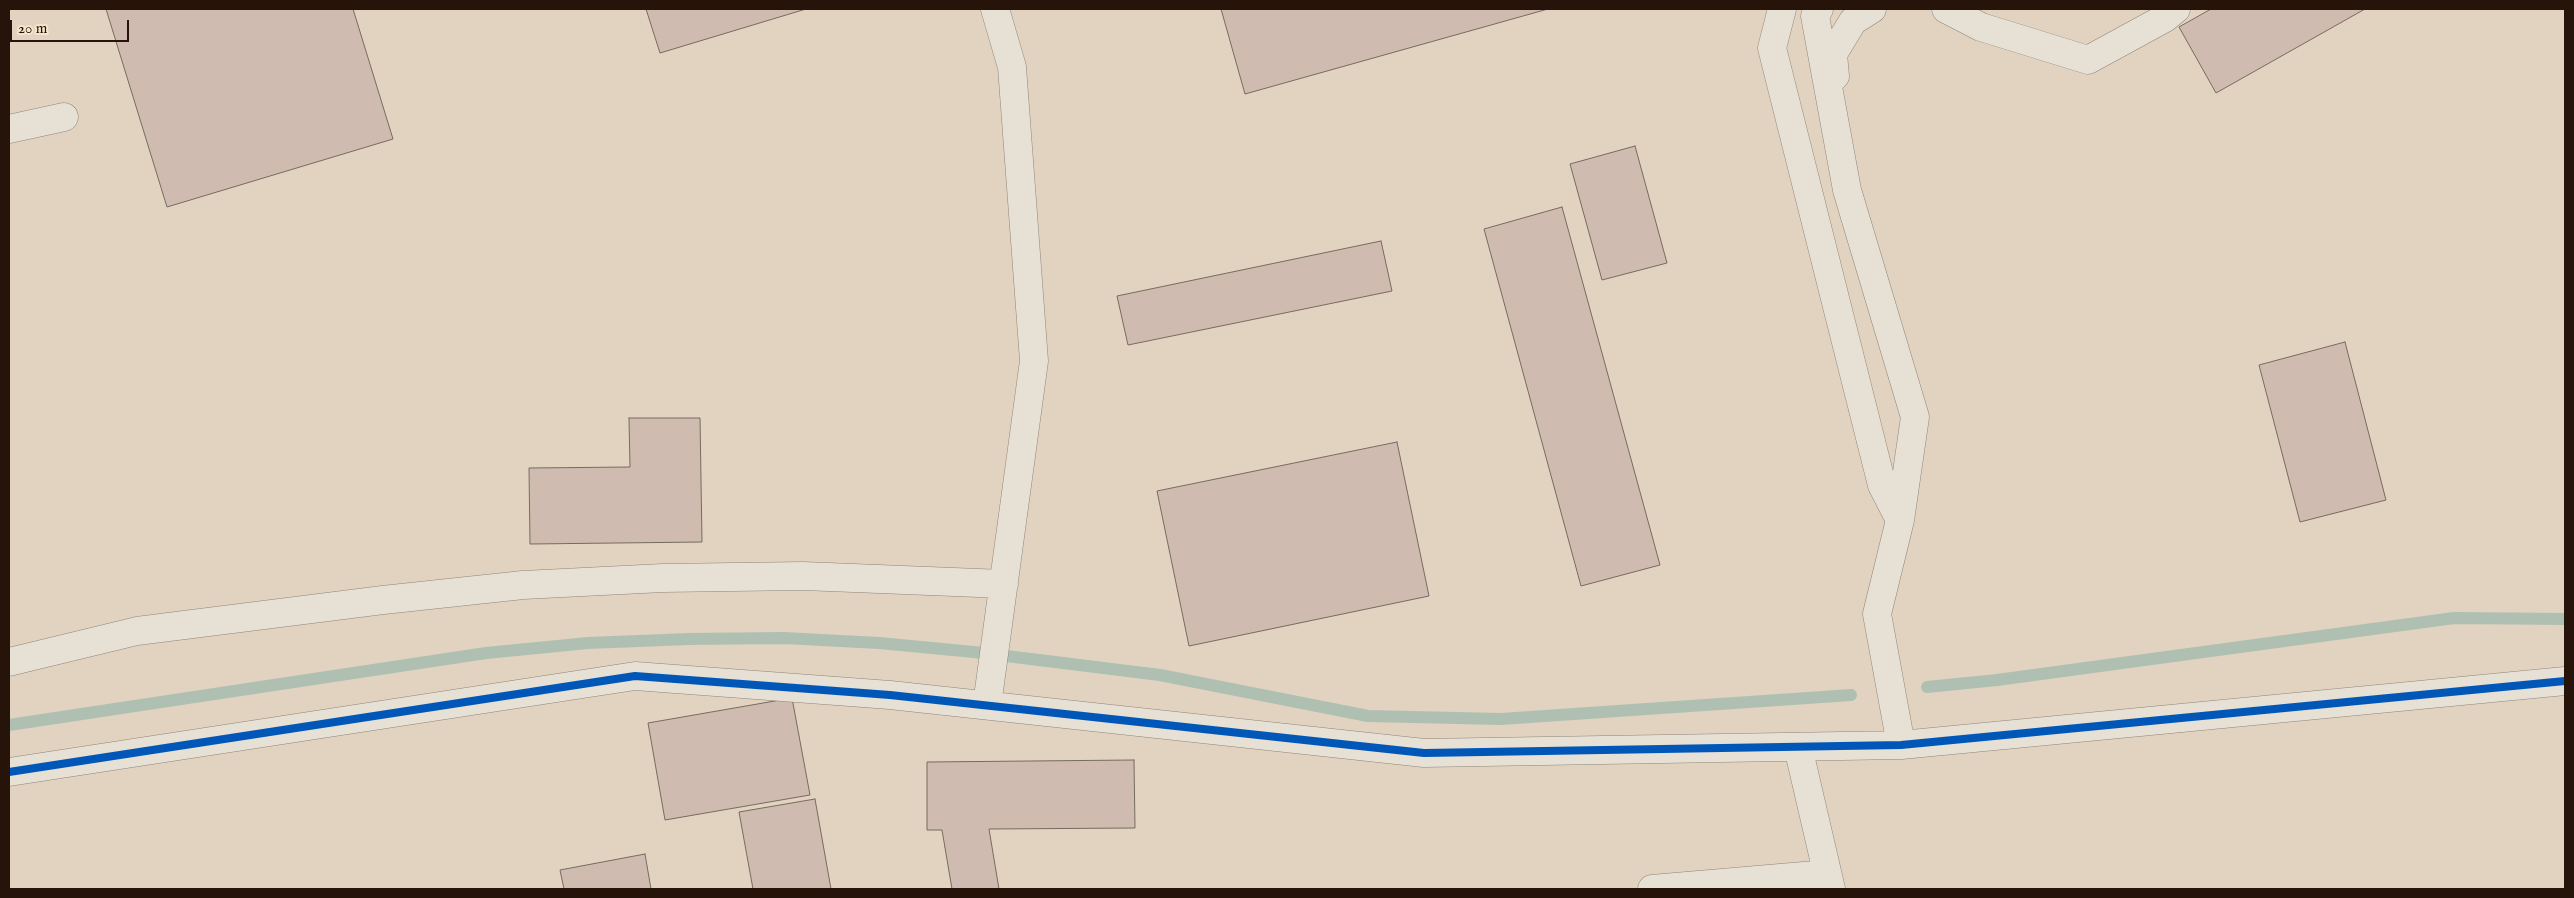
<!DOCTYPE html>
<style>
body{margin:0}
#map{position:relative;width:2574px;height:898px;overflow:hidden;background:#e1d3bf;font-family:"IM FELL English",serif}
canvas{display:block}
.frame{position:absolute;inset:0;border:10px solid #26130a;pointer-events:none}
.scale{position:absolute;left:10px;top:20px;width:119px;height:22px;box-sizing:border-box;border:2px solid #26130a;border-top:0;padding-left:6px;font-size:15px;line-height:18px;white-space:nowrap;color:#26130a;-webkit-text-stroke:4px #f5e4cc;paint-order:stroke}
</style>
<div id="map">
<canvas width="2574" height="898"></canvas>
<div class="frame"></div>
<div class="scale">20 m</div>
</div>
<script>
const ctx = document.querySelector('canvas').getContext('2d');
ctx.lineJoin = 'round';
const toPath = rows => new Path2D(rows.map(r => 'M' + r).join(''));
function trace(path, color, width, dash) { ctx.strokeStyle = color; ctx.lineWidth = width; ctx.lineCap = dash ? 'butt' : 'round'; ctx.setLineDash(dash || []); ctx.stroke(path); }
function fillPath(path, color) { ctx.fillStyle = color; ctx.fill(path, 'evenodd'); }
trace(toPath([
 [1927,687,1997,680,2454,618,2565,619],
 [9,725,486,653,588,643,689,639,784,638,879,643,974,652,1160,675,1368,716,1501,719,1851,695]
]), '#afc0b2', 12);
const building = toPath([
 [106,9,353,9,393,139,167,207,106,9],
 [646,9,806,9,660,53,646,9],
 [1221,9,1548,9,1245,94,1221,9],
 [2211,9,2365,9,2216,93,2179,27,2211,9],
 [1635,146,1667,263,1602,280,1570,164,1635,146],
 [1562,207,1660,565,1581,586,1484,229,1562,207],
 [1381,241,1392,291,1128,345,1117,296,1381,241],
 [2345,342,2386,500,2300,522,2259,365,2345,342],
 [629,418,700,418,702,542,530,544,529,468,630,467,629,418],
 [1397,442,1429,596,1189,646,1157,491,1397,442],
 [792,698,810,795,665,820,648,723,792,698],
 [1134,760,1135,828,989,829,999,889,952,889,942,830,927,830,927,762,1134,760],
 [815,799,831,889,753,889,739,812,815,799],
 [645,854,651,889,564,889,560,870,645,854]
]);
fillPath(building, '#d0bbb0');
trace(building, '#756b60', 1);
const minor = toPath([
 [1782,9,1772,48,1882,485,1900,520],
 [1819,9,1815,16,1847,190,1915,417,1900,520,1877,614,1901,745],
 [1946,9,1981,27,2088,60,2165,18,2176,9],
 [1835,76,1833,54,1853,21,1872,9],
 [9,129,64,117],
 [9,662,137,631,383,600,523,585,663,578,803,576,1004,584],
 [987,705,1034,361,1012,67,995,9],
 [1798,747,1831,889],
 [9,772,635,676,890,695,1424,753,1901,745,2565,681],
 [1652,889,1827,874]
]);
trace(minor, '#8f8579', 29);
trace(minor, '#e7e0d5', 28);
trace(toPath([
 [9,772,635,676,890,695,1424,753,1901,745,2565,681]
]), '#0057b8', 8);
</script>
